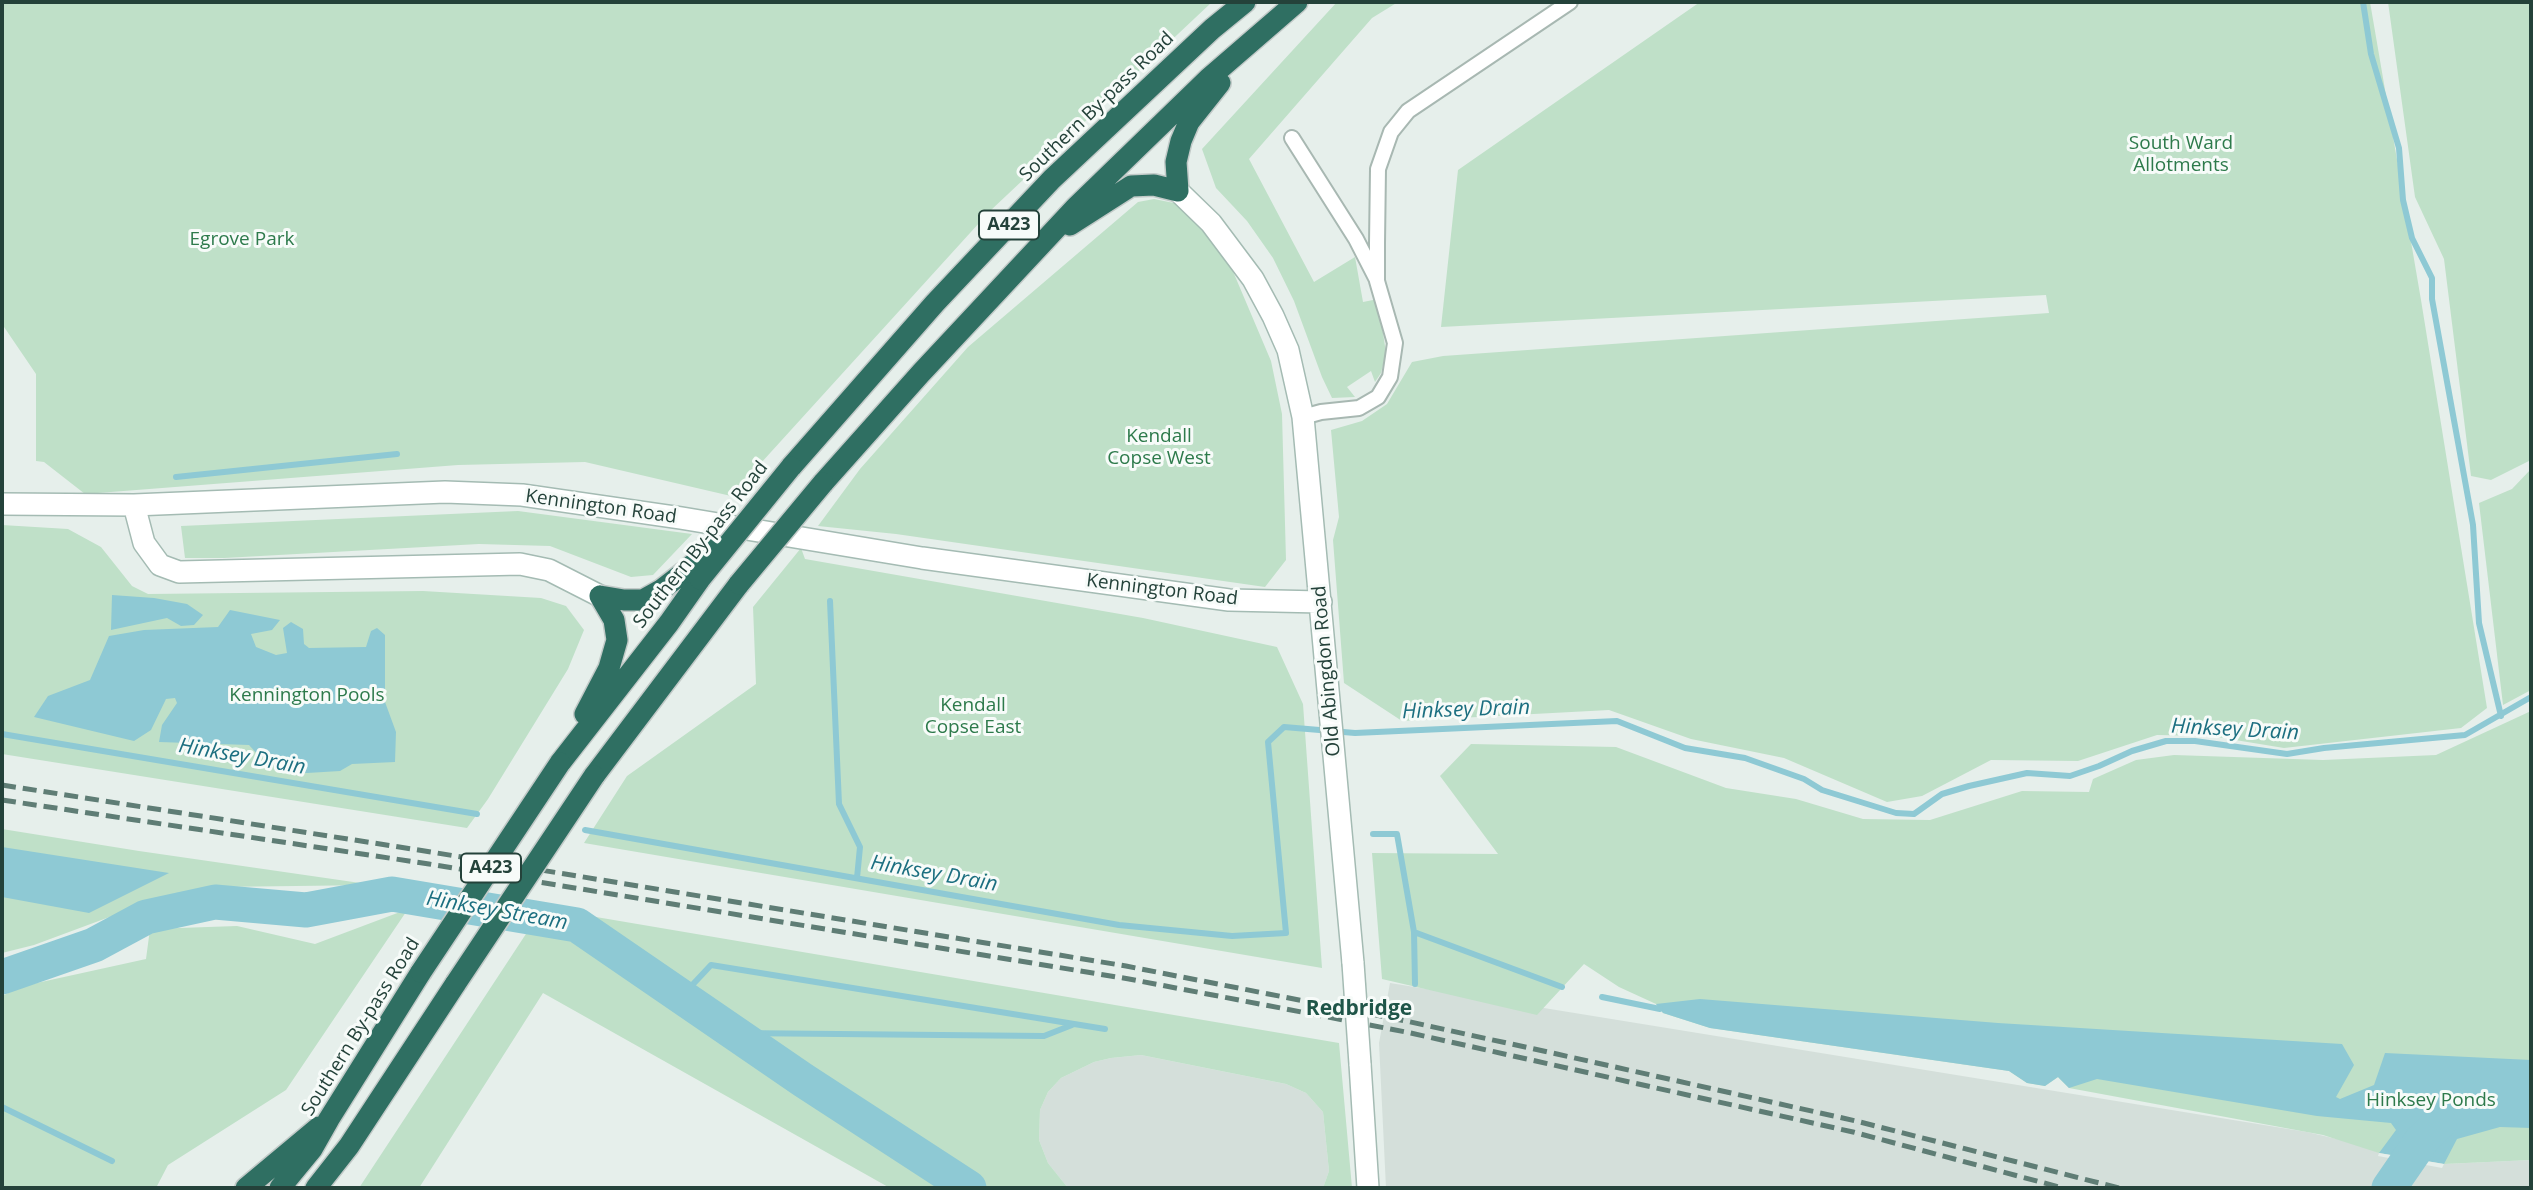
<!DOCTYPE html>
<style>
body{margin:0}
#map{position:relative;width:2533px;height:1190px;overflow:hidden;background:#e6efeb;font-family:"Open Sans",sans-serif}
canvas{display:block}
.frame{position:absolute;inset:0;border:4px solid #24423a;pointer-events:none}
</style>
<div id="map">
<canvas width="2533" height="1190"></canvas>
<div class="frame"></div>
</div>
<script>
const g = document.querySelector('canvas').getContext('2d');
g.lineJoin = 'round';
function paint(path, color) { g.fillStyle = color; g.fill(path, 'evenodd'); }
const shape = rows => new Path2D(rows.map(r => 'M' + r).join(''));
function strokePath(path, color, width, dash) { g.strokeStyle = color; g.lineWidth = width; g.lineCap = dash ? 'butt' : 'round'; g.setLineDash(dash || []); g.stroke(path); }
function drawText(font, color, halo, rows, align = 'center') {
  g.font = font + ' "Open Sans",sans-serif'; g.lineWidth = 6; g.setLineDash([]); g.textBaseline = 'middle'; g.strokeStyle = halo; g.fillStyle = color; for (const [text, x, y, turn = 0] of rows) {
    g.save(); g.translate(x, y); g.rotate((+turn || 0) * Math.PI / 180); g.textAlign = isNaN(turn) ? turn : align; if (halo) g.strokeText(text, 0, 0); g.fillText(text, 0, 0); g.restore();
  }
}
const built = shape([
 [1390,983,2307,1132,2444,1164,2531,1160,2531,1188,1386,1188,1379,1043],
 [1141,1055,1286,1084,1306,1093,1323,1112,1329,1171,1323,1188,1068,1188,1048,1163,1039,1140,1040,1110,1048,1092,1061,1078,1094,1062,1111,1058]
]);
const green = shape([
 [2,2,1212,2,990,211,731,496,585,462,458,465,85,494,44,462,36,461,36,374,2,324],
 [1337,2,1398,2,1372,18,1249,159,1314,282,1355,257,1363,302,1378,299,1386,353,1381,373,1375,382,1371,371,1347,387,1355,397,1332,398,1322,377,1294,301,1273,258,1247,221,1216,188,1202,149],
 [1700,2,2370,2,2421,300,2487,708,2461,728,2284,748,2211,736,2157,735,2078,761,1991,760,1922,796,1887,802,1784,758,1691,739,1609,710,1402,721,1344,683,1333,540,1339,517,1331,430,1362,421,1387,404,1412,362,1443,356,2049,313,2046,295,1441,327,1458,170],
 [2388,2,2531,2,2531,460,2491,480,2471,476,2444,259,2415,197],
 [1154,199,1174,203,1188,214,1229,262,1271,361,1282,414,1286,560,1265,587,896,534,818,526,860,469,968,347,1138,202],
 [2531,469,2531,690,2503,705,2479,503,2512,489],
 [518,511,692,534,653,575,631,577,550,546,479,544,224,558,185,558,181,526],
 [2,525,68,529,101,547,132,586,148,594,423,591,541,598,566,606,584,630,568,669,488,799,467,828,2,754],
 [801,548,805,559,1143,618,1277,647,1303,704,1322,968,584,843,627,776,756,684,753,607],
 [2531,711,2531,1160,2444,1164,2379,1153,2323,1135,2069,1088,2058,1077,2045,1086,2027,1083,2009,1071,1710,1028,1663,1013,1656,1004,1619,987,1584,964,1537,1015,1382,979,1372,853,1498,854,1440,776,1471,744,1616,747,1726,788,1796,799,1863,819,1930,820,2022,791,2089,792,2093,779,2136,760,2174,755,2323,760,2436,755],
 [2,829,139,851,374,885,218,887,131,909,34,945,2,953],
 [543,908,1339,1043,1352,1188,1323,1188,1329,1171,1323,1112,1306,1093,1286,1084,1141,1055,1111,1058,1094,1062,1061,1078,1048,1092,1040,1110,1039,1140,1048,1163,1068,1188,890,1188,543,993,419,1188,359,1188],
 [408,909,286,1090,168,1165,156,1188,2,1188,2,996,23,986,146,959,150,929,237,926,315,944]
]);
const water = shape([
 [112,595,154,598,187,604,203,615,194,625,181,626,167,618,111,630],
 [230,610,280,620,272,630,251,634,256,647,276,655,287,653,283,628,291,622,303,629,304,644,309,648,366,647,371,631,377,628,385,635,385,702,396,732,395,762,352,764,340,771,307,773,294,772,279,757,260,757,249,745,159,742,162,725,177,703,175,698,166,699,151,730,134,741,34,717,48,696,90,680,109,636,144,630,218,627],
 [2,848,2,847,169,873,89,913,2,897],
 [1700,999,1998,1023,2342,1044,2354,1065,2336,1097,2340,1099,2374,1085,2385,1053,2531,1060,2531,1128,2500,1127,2457,1139,2444,1164,2379,1153,2396,1130,2391,1123,2317,1116,2097,1079,2069,1088,2058,1077,2045,1086,2027,1083,2009,1071,1710,1028,1663,1013,1656,1004]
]);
const pier = shape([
 [2379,1153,2444,1164,2442,1168,2378,1156]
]);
const stream = shape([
 [2363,2,2371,54,2399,148,2403,200,2412,238,2432,278,2432,299,2473,525,2479,623,2501,716],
 [176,477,397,454],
 [830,601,839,804,860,847,857,878],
 [2,734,477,814],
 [585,830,1119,925,1232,936,1286,933,1268,742,1284,727,1355,733,1617,721,1685,748,1745,758,1804,779,1822,790,1896,813,1914,814,1942,794,1969,786,2027,773,2070,776,2099,766,2132,751,2166,741,2195,741,2287,754,2324,748,2465,735,2531,697],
 [1373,834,1397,834,1414,932,1562,987],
 [1414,932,1415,984],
 [681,997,711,965,1105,1029],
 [1602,997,1660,1009],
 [735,1033,1044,1036,1072,1025],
 [2,1107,112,1161]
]);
const river = shape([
 [2,977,94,945,146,917,215,902,306,910,392,894,577,925,803,1080,969,1188],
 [2389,1188,2422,1140,2439,1123]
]);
const street = shape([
 [1292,138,1356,239,1376,278],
 [1303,417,1321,412,1359,408,1378,397,1390,377,1395,343,1377,281,1377,243,1378,169,1391,132,1408,111,1570,2]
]);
const secondary = shape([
 [1178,191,1211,223,1253,279,1273,316,1288,350,1303,417,1353,963],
 [2,504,134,505,445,492,522,495,681,518,922,558,1229,600,1321,602],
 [134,505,144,543,160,565,179,572,520,564,549,570,600,596],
 [1360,1064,1368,1188]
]);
const highway = shape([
 [1070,225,1131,186,1154,185,1178,191,1176,162,1181,141,1189,122,1220,83],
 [791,467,935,303,1052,179,1212,29,1245,2],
 [823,483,921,373,1077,206,1208,79,1297,2],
 [600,596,624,600,643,600,661,590,683,573],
 [585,714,609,668,617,640,614,620,600,596],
 [560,763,669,623,700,579],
 [594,776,739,584],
 [246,1188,319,1127],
 [280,1188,312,1149,329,1119,421,972],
 [316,1188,349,1146,456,983]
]);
const rail = shape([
 [2,785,431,852,1126,966,1406,1021,1557,1054,1856,1121,2119,1188],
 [2,800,429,864,1129,979,1406,1032,1853,1132,2063,1188]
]);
const secondaryBridge = shape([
 [1353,963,1360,1064]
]);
const highwayBridge = shape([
 [683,573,711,549],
 [700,579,791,467],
 [739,584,823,483],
 [421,972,560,763],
 [456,983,594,776]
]);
const shields = [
 [1009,225,60],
 [491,868,60]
];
const shieldNames = [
 ["A423",1009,225],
 ["A423",491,868]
];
const streetNames = [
 ["Southern By-pass Road",1097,107,-44],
 ["Kennington Road",601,507,8],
 ["Southern By-pass Road",701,545,-52],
 ["Kennington Road",1162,590,7],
 ["Old Abingdon Road",1327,671,-95],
 ["Southern By-pass Road",361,1027,-58]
];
const parkNames = [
 ["South Ward",2181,144],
 ["Allotments",2181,166],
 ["Egrove Park",242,240],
 ["Kendall",1159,437],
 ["Copse West",1159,459],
 ["Kennington Pools",307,696],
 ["Kendall",973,706],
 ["Copse East",973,728],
 ["Hinksey Ponds",2431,1101]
];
const waterNames = [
 ["Hinksey Drain",1466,710,-2],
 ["Hinksey Drain",2235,730,3],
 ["Hinksey Drain",242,757,10],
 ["Hinksey Drain",934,874,10],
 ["Hinksey Stream",497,911,10]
];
const neighbourhoodNames = [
 ["Redbridge",1359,1009]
];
paint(built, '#d4dfda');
paint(green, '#bfe0c8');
paint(water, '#8ec9d4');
paint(pier, '#e6efeb');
strokePath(stream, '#8ec9d4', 6);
strokePath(river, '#8ec9d4', 35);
strokePath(street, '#a8b8b2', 18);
strokePath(secondary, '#a4bbb3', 24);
strokePath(highway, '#c2cac8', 24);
strokePath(street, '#fff', 14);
strokePath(secondary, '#fff', 21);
strokePath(highway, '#2f6f62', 21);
strokePath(rail, '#5f7d75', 5, [14, 7]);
strokePath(secondaryBridge, '#a4bbb3', 24, []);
strokePath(highwayBridge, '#c2cac8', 24, []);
strokePath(secondaryBridge, '#fff', 21);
strokePath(highwayBridge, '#2f6f62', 21);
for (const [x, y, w] of shields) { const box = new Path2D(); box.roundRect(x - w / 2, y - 14.5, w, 29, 5); g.fillStyle = '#f7fbf9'; g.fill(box); strokePath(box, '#24423a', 2); }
drawText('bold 18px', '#24423a', null, shieldNames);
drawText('19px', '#24423a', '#f7fbf9', streetNames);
drawText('19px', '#2d7a4b', '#f7fbf9', parkNames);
drawText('italic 21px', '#1c6f80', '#f7fbf9', waterNames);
drawText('bold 21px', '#1f5548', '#f7fbf9', neighbourhoodNames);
</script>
